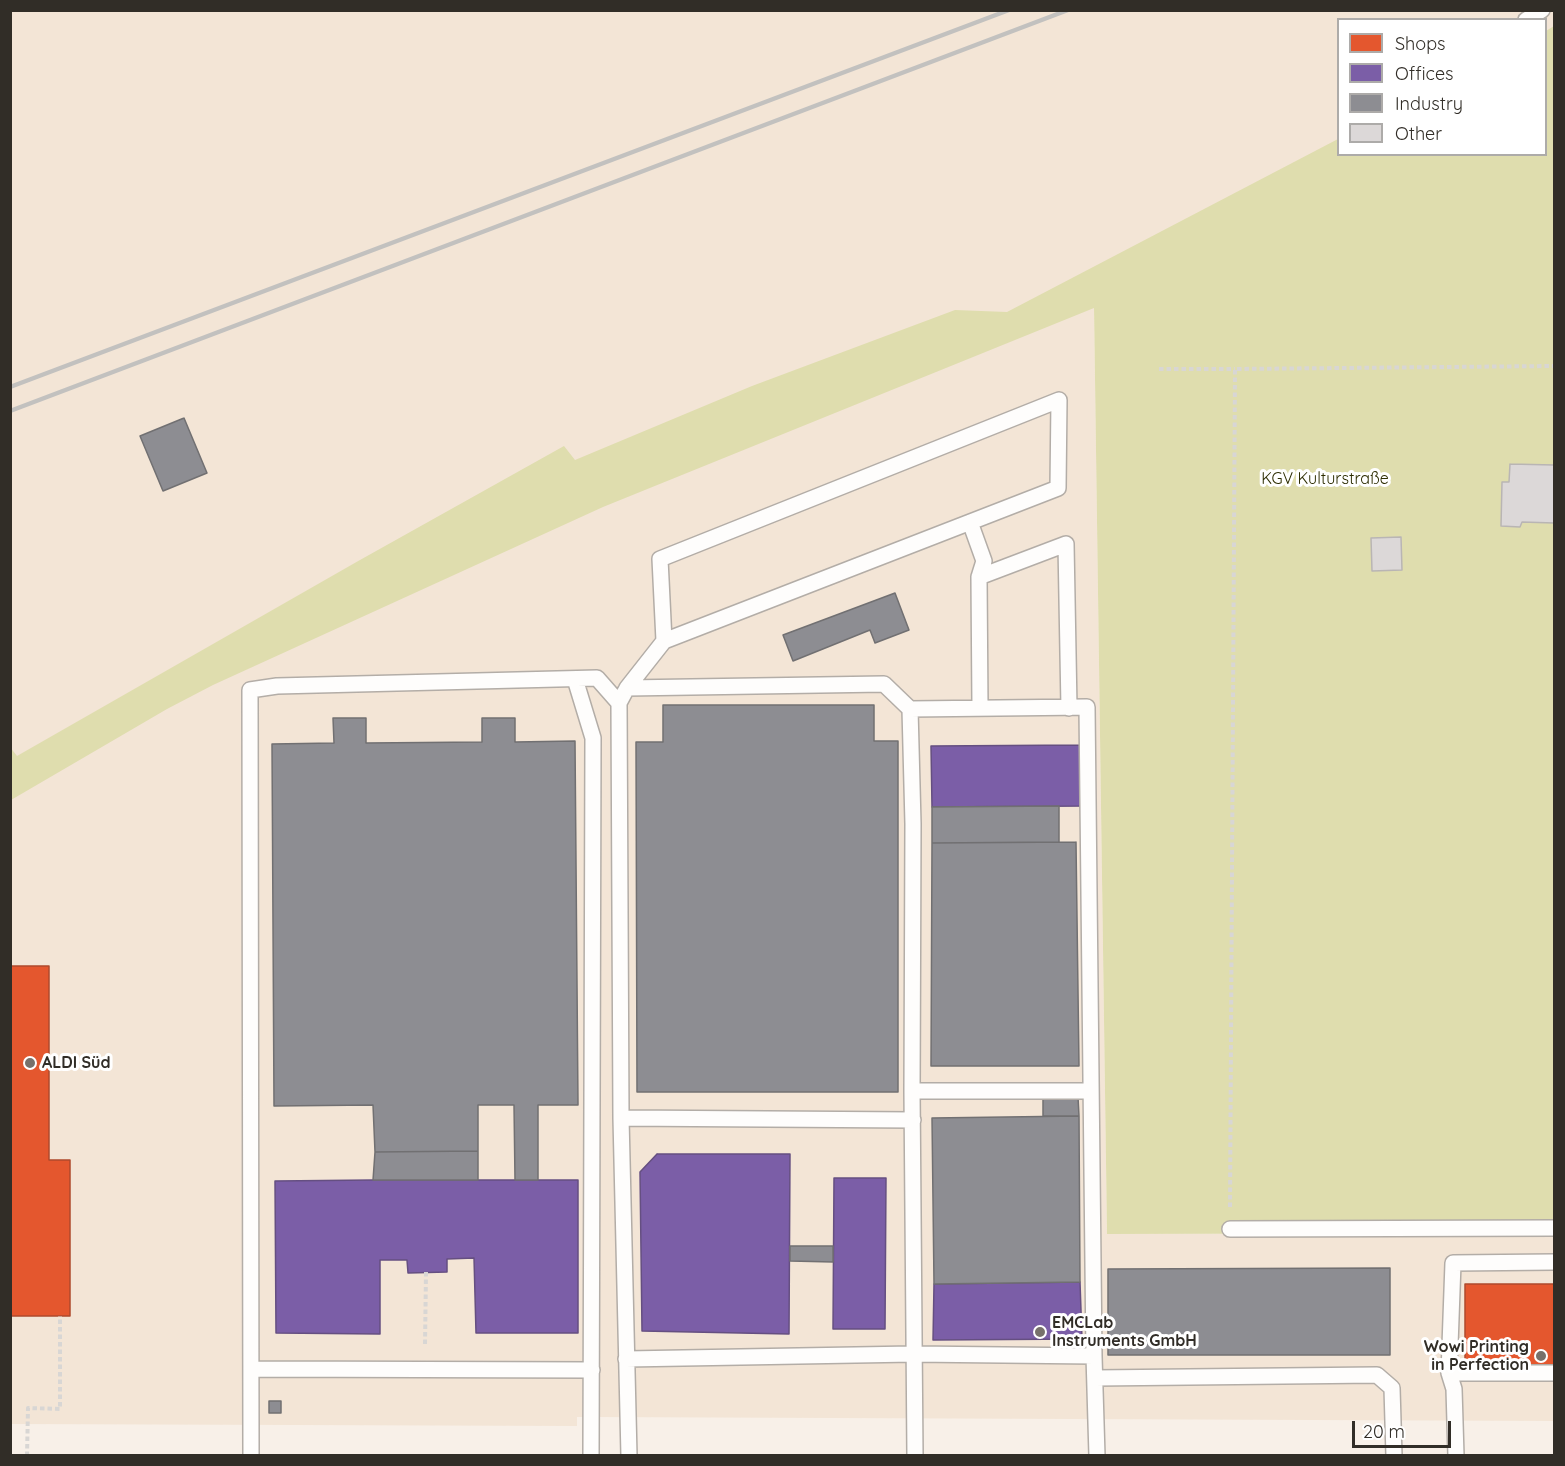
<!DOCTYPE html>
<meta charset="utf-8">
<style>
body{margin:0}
#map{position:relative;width:1565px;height:1466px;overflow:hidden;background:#f8f0e8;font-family:Quicksand,sans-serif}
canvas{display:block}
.frame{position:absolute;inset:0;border:12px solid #312d27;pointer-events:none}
.legend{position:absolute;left:1337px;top:18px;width:210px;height:138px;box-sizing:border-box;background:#fff;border:2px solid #adaba9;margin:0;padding:8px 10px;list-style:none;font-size:18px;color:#312d27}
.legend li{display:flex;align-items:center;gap:12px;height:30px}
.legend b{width:30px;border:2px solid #adaba9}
.scale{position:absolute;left:1352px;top:1421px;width:99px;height:27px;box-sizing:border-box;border:3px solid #312d27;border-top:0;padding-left:8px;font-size:18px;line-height:21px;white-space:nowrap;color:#312d27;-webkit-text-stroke:4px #fff;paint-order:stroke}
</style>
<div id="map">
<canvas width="1565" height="1466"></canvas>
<div class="frame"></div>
<ul class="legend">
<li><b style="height:16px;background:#e4572e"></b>Shops</li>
<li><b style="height:16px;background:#7b5ea7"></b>Offices</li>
<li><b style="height:16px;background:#8d8d92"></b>Industry</li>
<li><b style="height:16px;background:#dcd8d8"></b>Other</li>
</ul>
<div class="scale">20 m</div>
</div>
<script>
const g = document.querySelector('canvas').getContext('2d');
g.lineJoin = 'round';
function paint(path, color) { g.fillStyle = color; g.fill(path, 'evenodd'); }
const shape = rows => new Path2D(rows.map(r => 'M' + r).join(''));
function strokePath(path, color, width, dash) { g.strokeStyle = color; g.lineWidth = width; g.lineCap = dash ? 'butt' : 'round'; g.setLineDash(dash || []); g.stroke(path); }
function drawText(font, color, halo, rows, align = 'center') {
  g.font = font + ' Quicksand,sans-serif'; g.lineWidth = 6; g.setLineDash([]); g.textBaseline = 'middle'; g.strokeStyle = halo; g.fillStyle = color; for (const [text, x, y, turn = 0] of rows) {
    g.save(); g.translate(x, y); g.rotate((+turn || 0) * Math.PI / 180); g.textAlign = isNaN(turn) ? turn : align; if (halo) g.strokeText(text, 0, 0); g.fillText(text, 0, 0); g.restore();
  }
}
const built = shape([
 [11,11,1554,11,1554,121,1546,125,1546,20,1338,20,1338,154,1472,155,1094,308,1107,1234,1554,1233,1554,1421,591,1417,577,1417,577,1426,11,1424]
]);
const green = shape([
 [1554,26,1554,1233,1107,1234,1094,308,603,507,213,685,167,709,11,800,10,747,17,756,360,560,564,446,575,460,752,386,955,310,1007,312,1338,139,1338,154,1546,154,1546,31]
]);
const shops = shape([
 [10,966,49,966,49,1160,70,1160,70,1316,10,1316,10,966],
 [1465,1284,1554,1284,1554,1365,1465,1366,1465,1284]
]);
const offices = shape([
 [1083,745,1084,806,932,807,931,746,1083,745],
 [657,1154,790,1154,789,1334,642,1331,640,1172,657,1154],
 [834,1178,886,1178,885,1329,833,1329,834,1178],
 [373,1180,578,1180,578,1333,476,1333,474,1258,447,1259,447,1272,408,1273,407,1260,380,1260,380,1334,276,1333,275,1181,373,1180],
 [1080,1282,1082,1339,933,1340,934,1284,1080,1282]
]);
const industry = shape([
 [184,418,207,473,163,491,140,436,184,418],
 [895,593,909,630,875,643,870,630,793,661,783,635,895,593],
 [663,705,874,705,874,741,898,741,898,1092,637,1092,636,742,663,742,663,705],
 [333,718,366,718,366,743,482,742,482,718,515,718,515,742,575,741,578,1105,538,1105,538,1180,515,1180,514,1105,478,1105,478,1151,375,1152,373,1105,274,1106,272,744,334,743,333,718],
 [1059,806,1059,842,932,843,932,807,1059,806],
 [1076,842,1079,1066,931,1066,932,843,1076,842],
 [1043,1097,1078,1097,1079,1116,1043,1116,1043,1097],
 [1079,1116,1080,1282,934,1284,932,1118,1079,1116],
 [478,1151,478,1180,373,1180,375,1152,478,1151],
 [790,1246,833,1246,833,1262,790,1261,790,1246],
 [1390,1268,1390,1355,1108,1355,1108,1269,1390,1268],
 [269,1401,281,1401,281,1413,269,1413,269,1401]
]);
const building = shape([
 [1510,464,1554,465,1554,523,1522,522,1520,527,1501,526,1502,482,1509,482,1510,464],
 [1401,537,1402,570,1372,571,1371,538,1401,537]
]);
const path = shape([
 [1159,369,1235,369],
 [1230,1207,1235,369,1554,366],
 [425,1344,426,1272],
 [27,1456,28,1408,60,1409,60,1316]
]);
const lane = shape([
 [1526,20,1542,10],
 [970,522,984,561,979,577],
 [575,679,593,738,591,1456],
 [627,688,884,684,910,709,913,824,912,1091,915,1456],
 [980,708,979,577,1066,544,1069,708],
 [910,709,1087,707,1094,1356,1097,1456],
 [912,1091,1091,1091],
 [621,1118,913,1120],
 [1230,1229,1554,1228],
 [626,1359,913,1354,1094,1356],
 [251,1369,592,1370],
 [1449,1373,1554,1373],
 [1095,1378,1377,1375,1392,1388,1394,1456],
 [251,1456,250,690,277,686,597,678,619,703],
 [629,1456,621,1118,619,703,627,688,664,641,1058,488,1059,400,660,559,664,641],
 [1456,1456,1454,1389,1449,1373,1453,1263,1554,1262]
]);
const rail = shape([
 [10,387,1009,10],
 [10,411,1068,10]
]);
const markers = [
 [30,1063,6,"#77716b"],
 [1040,1332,6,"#77716b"],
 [1541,1356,6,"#77716b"]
];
const parkNames = [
 ["KGV Kulturstraße",1325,479]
];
const poiNames = [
 ["ALDI Süd",42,1063],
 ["EMCLab",1052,1323],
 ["Instruments GmbH",1052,1341],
 ["Wowi Printing",1529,1347,"right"],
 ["in Perfection",1529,1365,"right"]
];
paint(built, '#f3e5d6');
paint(green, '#dfddae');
paint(shops, '#e4572e');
strokePath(shops, '#ae4a2c', 1.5);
paint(offices, '#7b5ea7');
strokePath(offices, '#654f81', 1.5);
paint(industry, '#8d8d92');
strokePath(industry, '#717072', 1.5);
paint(building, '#dcd8d8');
strokePath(building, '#b9b5b4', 1.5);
strokePath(lane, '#b3ada7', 18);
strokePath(path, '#d8d6d4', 4, [4.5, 3]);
strokePath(lane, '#fefdfc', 15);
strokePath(rail, '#c2c1bf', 4.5);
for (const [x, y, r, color] of markers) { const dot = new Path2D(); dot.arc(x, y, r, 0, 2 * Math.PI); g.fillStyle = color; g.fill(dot); strokePath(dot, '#fff', 2); }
drawText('16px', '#2c2c00', '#fff', parkNames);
drawText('bold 16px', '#312d27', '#fff', poiNames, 'left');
</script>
